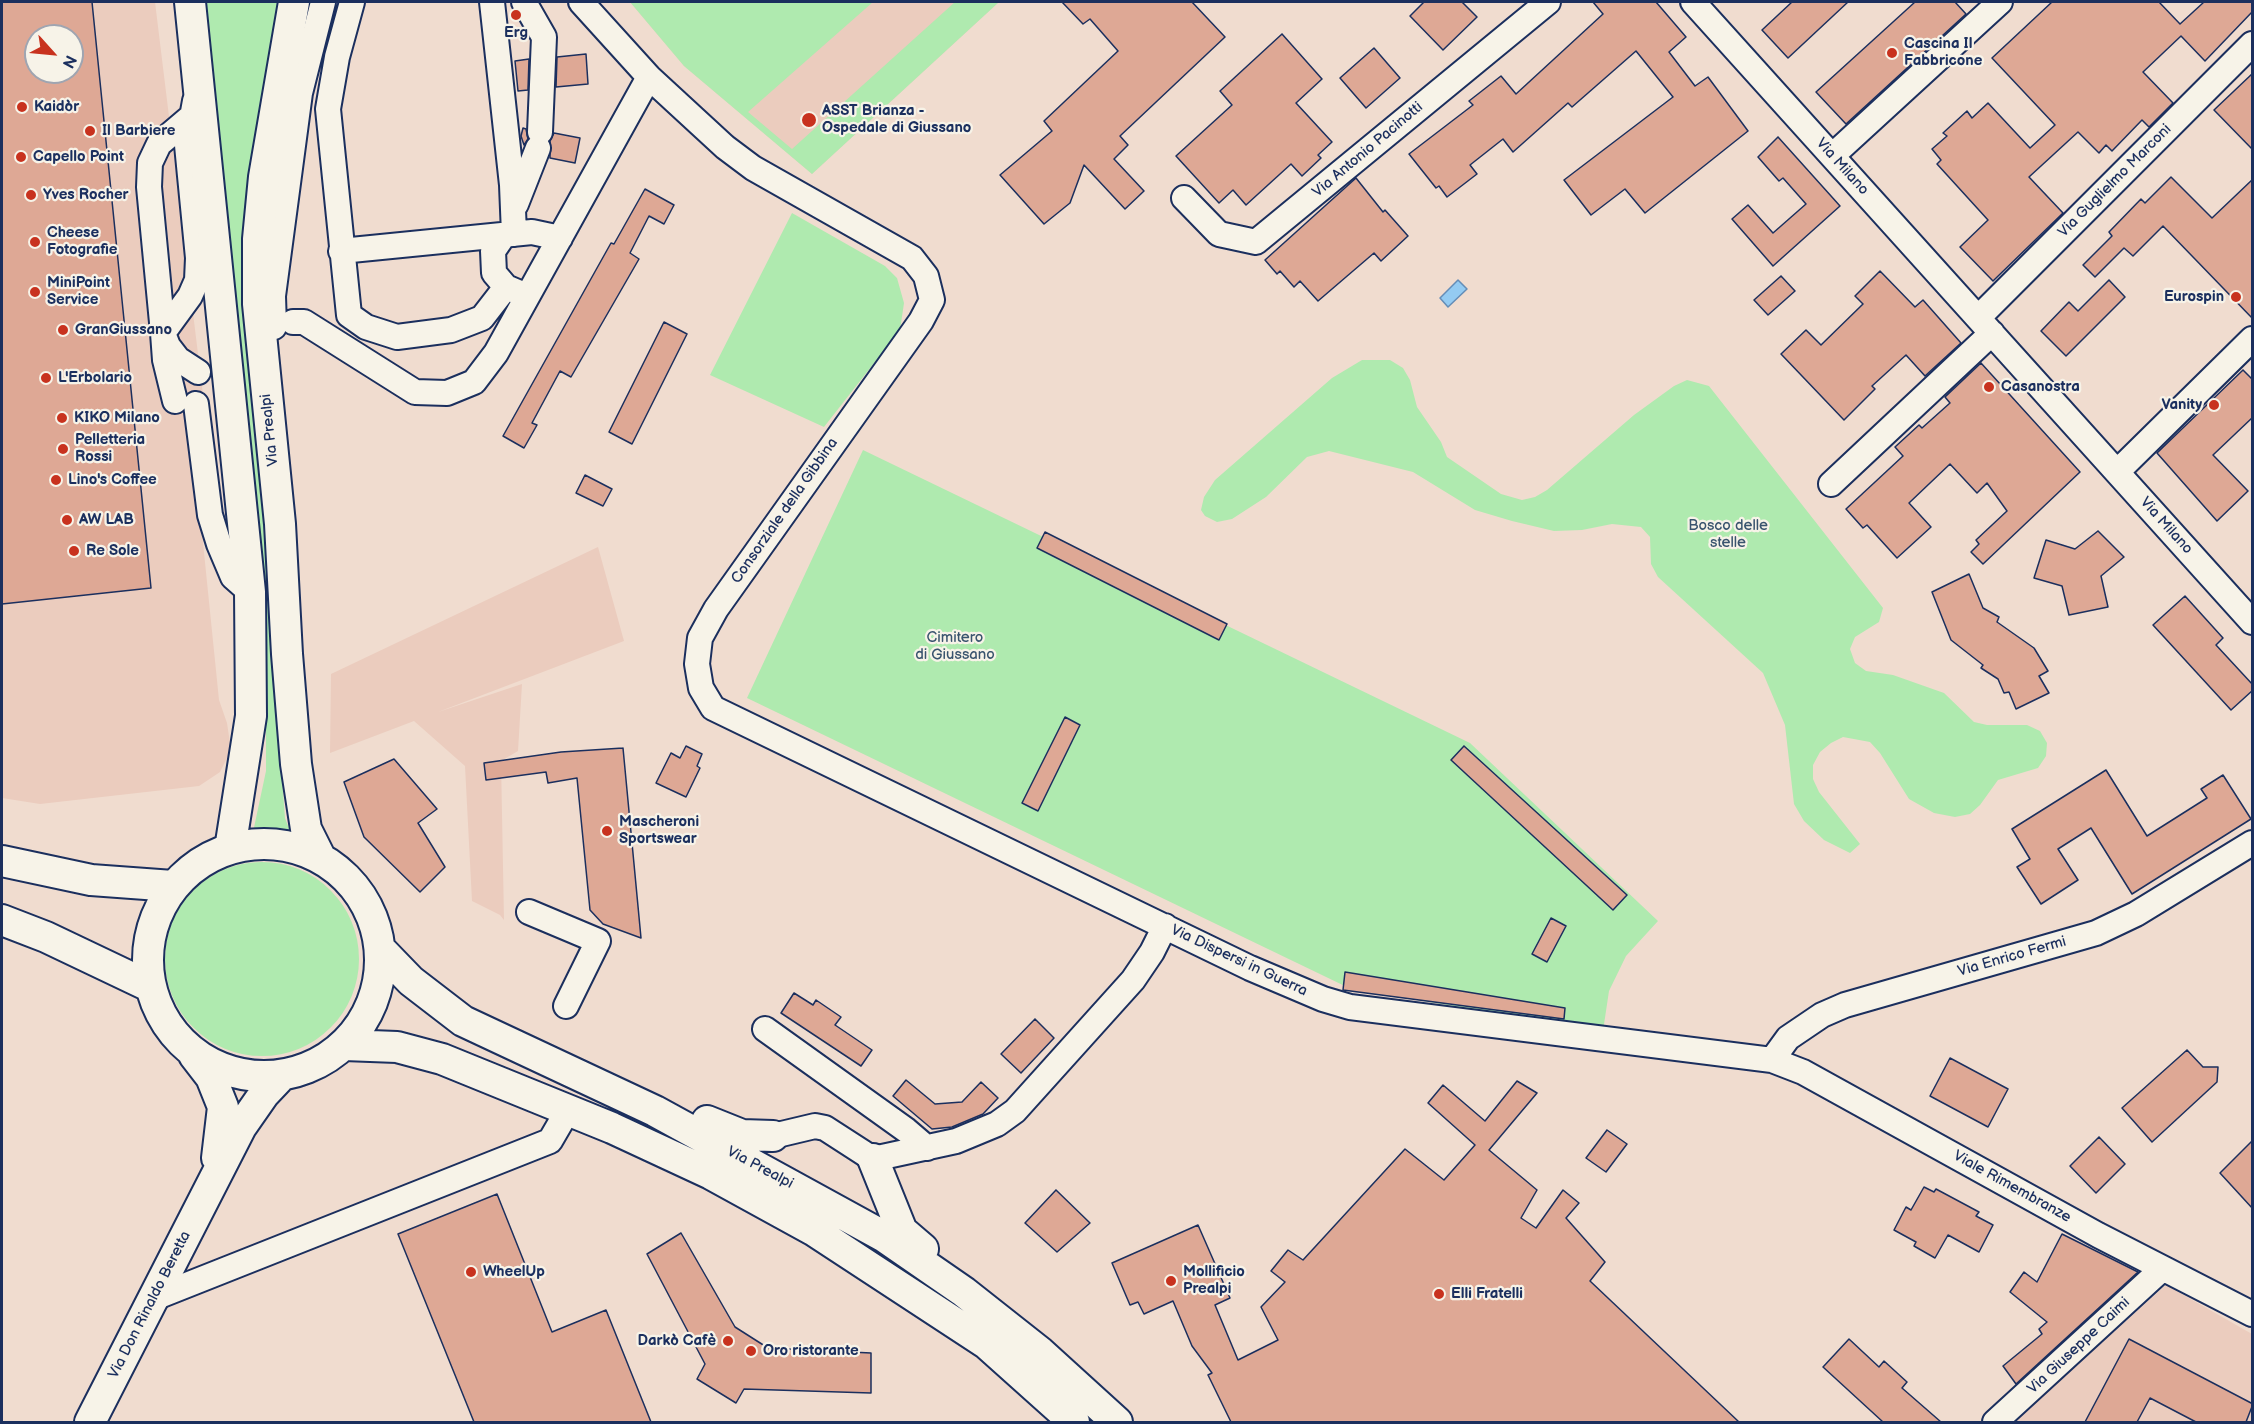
<!DOCTYPE html>
<meta charset="utf-8">
<style>
body{margin:0}
#map{position:relative;width:2254px;height:1424px;overflow:hidden;background:#f0dccf;font-family:"Balsamiq Sans",sans-serif}
canvas{display:block}
.frame{position:absolute;inset:0;border:3px solid #1b2f5e;pointer-events:none}
.north{position:absolute;left:24px;top:24px;width:60px;height:60px;box-sizing:border-box;background:#f7f3e8;border:2px solid #9fa5b1;border-radius:50%;rotate:117deg;font-size:16px;font-weight:700;line-height:24px;text-align:center;color:#1b2f5e}
.north::after{content:'';display:block;margin:auto;width:21px;height:27px;background:#c8321e;clip-path:polygon(50% 0,100% 100%,50% 72%,0 100%)}
</style>
<div id="map">
<canvas width="2254" height="1424"></canvas>
<div class="frame"></div>
<div class="north">N</div>
</div>
<script>
const g = document.querySelector('canvas').getContext('2d');
g.lineJoin = 'round';
function paint(path, color) { g.fillStyle = color; g.fill(path, 'evenodd'); }
const shape = rows => new Path2D(rows.map(r => 'M' + r).join(''));
function strokePath(path, color, width, dash) { g.strokeStyle = color; g.lineWidth = width; g.lineCap = dash ? 'butt' : 'round'; g.setLineDash(dash || []); g.stroke(path); }
function drawText(font, color, halo, rows, align = 'center') {
  g.font = font + ' "Balsamiq Sans",sans-serif'; g.lineWidth = 4.5; g.setLineDash([]); g.textBaseline = 'middle'; g.strokeStyle = halo; g.fillStyle = color; for (const [text, x, y, turn = 0] of rows) {
    g.save(); g.translate(x, y); g.rotate((+turn || 0) * Math.PI / 180); g.textAlign = isNaN(turn) ? turn : align; if (halo) g.strokeText(text, 0, 0); g.fillText(text, 0, 0); g.restore();
  }
}
const built = shape([
 [2,2,155,2,204,403,189,405,219,700,227,723,231,750,220,772,199,786,40,804,2,798],
 [36,36,72,36,72,72,36,72],
 [630,2,999,2,812,174,684,66],
 [598,547,624,641,438,712,522,684,518,751,501,761,504,920,500,915,472,901,465,766,414,721,330,753,331,674],
 [2166,1285,2252,1334,2252,1422,2014,1422]
]);
const green = shape([
 [202,2,281,2,247,305,285,818,292,836,271,835,252,837,266,771,266,718],
 [630,2,873,2,748,112,792,149,955,2,999,2,812,174,684,66],
 [792,213,885,266,897,278,904,303,900,330,824,427,710,375],
 [1362,360,1390,360,1403,368,1410,380,1417,407,1441,442,1447,457,1501,494,1522,500,1535,497,1547,490,1634,415,1674,386,1687,380,1709,386,1883,608,1879,622,1855,637,1850,649,1855,663,1866,671,1893,675,1944,693,1974,722,1987,725,2027,725,2040,731,2047,743,2046,756,2038,768,1998,780,1980,805,1970,814,1955,817,1934,813,1909,799,1880,753,1870,742,1843,737,1831,743,1820,752,1813,765,1813,779,1819,792,1860,844,1850,853,1824,840,1804,821,1794,804,1785,725,1763,673,1658,577,1651,564,1650,537,1641,527,1612,524,1582,530,1554,531,1512,521,1475,510,1413,472,1329,451,1307,457,1266,497,1232,519,1217,522,1205,516,1201,510,1204,497,1215,480,1332,378],
 [863,450,1470,743,1658,921,1626,956,1609,991,1603,1031,1351,989,747,698],
 '165 959a97 97 0 1 1 194 0a97 97 0 1 1-194 0Z'
]);
const water = shape([
 [1458,280,1467,289,1448,307,1440,298,1458,280]
]);
const building = shape([
 [2,2,92,2,151,588,2,604,2,2],
 [36,36,72,36,72,72,36,72,36,36],
 [1062,2,1192,2,1225,37,1120,136,1128,145,1114,159,1144,191,1125,209,1084,165,1070,203,1044,224,1000,175,1052,131,1044,121,1118,51,1090,19,1083,24,1062,2],
 [1424,2,1462,2,1477,17,1443,50,1410,16,1424,2],
 [1593,2,1656,2,1686,37,1669,52,1695,86,1708,77,1748,131,1645,213,1625,189,1591,215,1564,180,1673,97,1636,51,1572,107,1568,103,1513,152,1503,139,1470,165,1477,174,1447,197,1439,186,1436,188,1409,154,1473,105,1469,101,1501,76,1516,94,1603,14,1593,2],
 [1792,2,1848,2,1788,58,1762,30,1792,2],
 [1915,2,1955,2,1966,14,1846,124,1816,92,1915,2],
 [2052,2,2159,2,2180,24,2204,2,2253,2,2253,11,2205,61,2181,36,2143,72,2173,103,2149,127,2142,120,2112,151,2106,145,2099,153,2078,132,2029,177,2063,213,1993,281,1960,247,1988,220,1937,164,1941,160,1932,149,1947,136,1943,133,1967,111,1972,118,1988,103,2030,148,2055,125,1992,58,2052,2],
 [1282,34,1322,79,1296,103,1332,142,1318,155,1321,158,1302,176,1291,164,1246,205,1233,190,1219,203,1176,156,1232,105,1220,91,1282,34],
 [1374,48,1400,78,1366,108,1340,78,1374,48],
 [586,54,588,84,556,87,557,57,586,54],
 [529,59,528,90,518,91,515,61,529,59],
 [2253,73,2253,150,2214,110,2253,73],
 [523,128,526,129,528,139,524,145,521,136,523,128],
 [554,133,580,138,575,163,550,158,550,141,554,133],
 [1778,137,1840,206,1773,266,1732,219,1748,205,1773,233,1806,204,1783,178,1779,181,1758,157,1778,137],
 [2171,177,2212,218,2253,179,2253,319,2163,226,2133,256,2124,248,2095,277,2083,265,2112,236,2109,232,2141,199,2145,203,2171,177],
 [1356,178,1383,212,1385,210,1408,236,1381,261,1374,253,1318,301,1300,281,1294,287,1280,271,1277,274,1265,260,1356,178],
 [645,189,674,205,664,224,649,216,630,253,639,259,571,377,560,371,532,423,537,425,524,448,503,436,611,243,614,244,645,189],
 [1880,271,1915,307,1923,300,1961,343,1925,376,1906,355,1872,386,1875,389,1844,420,1781,354,1806,330,1821,345,1863,304,1855,296,1880,271],
 [1781,276,1795,291,1768,315,1754,300,1781,276],
 [2109,280,2125,297,2066,356,2041,331,2069,302,2078,311,2109,280],
 [664,322,687,334,632,444,609,432,664,322],
 [1981,363,2080,472,1983,564,1971,552,1979,544,1976,540,2007,511,1987,483,1977,493,1950,464,1909,503,1931,527,1897,558,1867,525,1863,528,1846,509,1903,456,1895,447,1919,425,1922,428,1950,403,1945,397,1981,363],
 [2243,370,2253,380,2253,417,2213,455,2248,491,2217,521,2157,453,2243,370],
 [585,475,612,489,603,506,576,493,585,475],
 [2098,531,2124,557,2101,576,2108,607,2069,615,2062,586,2034,578,2046,540,2075,549,2098,531],
 [1045,532,1227,624,1219,640,1037,548,1045,532],
 [1969,574,1983,608,1999,617,1997,622,2034,648,2048,671,2039,676,2049,693,2016,709,2009,692,2004,693,1998,679,1981,668,1983,665,1951,640,1932,592,1969,574],
 [2185,596,2223,638,2216,645,2253,685,2253,690,2231,710,2153,625,2185,596],
 [1065,717,1080,725,1038,811,1022,803,1065,717],
 [686,746,702,754,697,766,700,768,686,797,656,783,671,753,680,758,686,746],
 [1464,746,1627,895,1613,910,1451,760,1464,746],
 [623,748,634,864,641,938,603,924,590,910,577,778,548,783,546,772,486,780,484,763,561,752,623,748],
 [394,759,437,809,418,823,445,867,420,892,364,837,344,782,394,759],
 [2106,770,2147,836,2207,798,2201,789,2223,775,2251,819,2132,894,2091,828,2058,849,2078,880,2041,904,2017,867,2030,859,2012,829,2106,770],
 [1551,918,1566,926,1547,962,1532,954,1551,918],
 [1345,972,1565,1008,1564,1019,1343,990,1345,972],
 [794,993,813,1005,816,1000,841,1017,835,1025,872,1050,861,1066,781,1013,794,993],
 [1035,1019,1054,1038,1021,1073,1001,1054,1035,1019],
 [2187,1050,2203,1067,2218,1067,2217,1082,2152,1142,2122,1108,2187,1050],
 [1950,1058,2008,1089,1988,1127,1930,1096,1950,1058],
 [906,1080,935,1104,962,1102,981,1082,998,1098,983,1114,952,1127,932,1129,893,1096,906,1080],
 [1517,1081,1537,1093,1489,1150,1537,1190,1521,1218,1536,1228,1563,1190,1579,1203,1566,1218,1605,1262,1590,1281,1739,1422,1231,1422,1208,1375,1212,1373,1192,1346,1173,1301,1144,1314,1138,1302,1130,1305,1112,1263,1198,1225,1230,1298,1215,1305,1238,1360,1278,1340,1261,1307,1285,1282,1271,1271,1288,1250,1303,1260,1405,1149,1444,1180,1475,1145,1428,1103,1443,1085,1485,1121,1517,1081],
 [1607,1130,1627,1144,1606,1172,1586,1158,1607,1130],
 [2099,1137,2125,1164,2096,1193,2070,1166,2099,1137],
 [2253,1140,2253,1209,2220,1173,2253,1140],
 [1924,1187,1934,1192,1936,1189,1979,1212,1976,1216,1993,1225,1979,1252,1948,1235,1935,1258,1914,1246,1916,1242,1894,1230,1906,1207,1911,1210,1924,1187],
 [1056,1190,1090,1223,1057,1252,1025,1223,1056,1190],
 [497,1194,552,1332,606,1310,651,1422,474,1422,398,1234,497,1194],
 [681,1233,735,1327,768,1348,871,1353,871,1393,744,1389,736,1403,697,1379,705,1364,647,1254,681,1233],
 [2062,1234,2138,1272,2016,1384,2003,1366,2042,1334,2039,1329,2047,1322,2010,1292,2024,1272,2037,1282,2062,1234],
 [1849,1339,1879,1367,1884,1361,1907,1382,1902,1388,1941,1422,1883,1422,1823,1367,1849,1339],
 [2129,1339,2253,1404,2246,1422,2196,1422,2150,1398,2137,1422,2085,1422,2129,1339]
]);
const minor = shape([
 [352,2,337,57,328,109,349,315,366,327,397,337,451,330,482,318,506,287],
 [492,2,512,185,514,234],
 [524,2,544,37,540,132],
 [581,2,649,77,725,147,753,168,912,258,926,276,932,300,921,321,716,609,700,638,697,664,701,688,713,708,1250,968,1323,999,1350,1007,1772,1060,1803,1072,2098,1235,2252,1314],
 [1693,2,2252,622],
 [192,116,159,144,150,163,149,187,163,333,168,346,178,359,198,372],
 [1832,156,2000,2],
 [1184,198,1219,234,1256,242,1548,2],
 [516,204,538,148],
 [504,235,493,251,494,273,506,287,520,293],
 [341,251,532,232,560,238],
 [1978,318,2252,44],
 [293,322,304,322,415,392,447,393,474,382,496,353,649,77],
 [274,327,273,296,300,93,323,2],
 [175,401,165,360,163,333,190,296,197,280,198,258,187,145,195,101],
 [196,404,210,515,219,544,233,577,250,592],
 [2117,472,2252,339],
 [1831,484,1992,333],
 [529,912,598,941,566,1006],
 [765,1029,906,1130,927,1148],
 [1772,1060,1788,1038,1822,1015,1845,1005,2096,933,2136,914,2252,843],
 [773,1136,815,1126,825,1128,873,1159,956,1141,997,1124,1015,1111,1133,980,1152,952,1165,926],
 [154,1298,550,1141,568,1110],
 [1995,1422,2162,1269]
]);
const major = shape([
 [190,2,250,592,251,716,230,849],
 [294,2,264,177,258,239,258,304,280,524,287,654,296,764,306,829,320,857],
 '148 960a116 116 0 1 1 232 0a116 116 0 1 1-232 0Z',
 [2,861,91,880,173,886],
 [2,920,46,937,151,987],
 [381,950,411,981,463,1021,655,1111,883,1236,964,1292,1040,1352,1117,1422],
 [344,1045,397,1047,442,1059,612,1128,711,1174,813,1230,987,1344,1074,1422],
 [194,1055,211,1077,223,1107,217,1158],
 [707,1121,742,1135,773,1136],
 [873,1159,902,1231,923,1249],
 [90,1422,241,1127,264,1094,282,1075]
]);
const markers = [
 [516,15,6,"#c8321e"],
 [1892,53,6,"#c8321e"],
 [22,107,6,"#c8321e"],
 [809,120,8,"#c8321e"],
 [90,131,6,"#c8321e"],
 [21,157,6,"#c8321e"],
 [31,195,6,"#c8321e"],
 [35,242,6,"#c8321e"],
 [35,292,6,"#c8321e"],
 [2236,297,6,"#c8321e"],
 [63,330,6,"#c8321e"],
 [46,378,6,"#c8321e"],
 [1989,387,6,"#c8321e"],
 [2214,405,6,"#c8321e"],
 [62,418,6,"#c8321e"],
 [63,449,6,"#c8321e"],
 [56,480,6,"#c8321e"],
 [67,520,6,"#c8321e"],
 [74,551,6,"#c8321e"],
 [607,831,6,"#c8321e"],
 [471,1272,6,"#c8321e"],
 [1171,1281,6,"#c8321e"],
 [1439,1294,6,"#c8321e"],
 [728,1341,6,"#c8321e"],
 [751,1351,6,"#c8321e"]
];
const poiNames = [
 ["Erg",516,33,"center"],
 ["Cascina Il",1904,44],
 ["Fabbricone",1904,61],
 ["Kaidòr",34,107],
 ["ASST Brianza -",822,111],
 ["Ospedale di Giussano",822,128],
 ["Il Barbiere",102,131],
 ["Capello Point",33,157],
 ["Yves Rocher",43,195],
 ["Cheese",47,233],
 ["Fotografie",47,250],
 ["MiniPoint",47,283],
 ["Service",47,300],
 ["Eurospin",2224,297,"right"],
 ["GranGiussano",75,330],
 ["L'Erbolario",58,378],
 ["Casanostra",2001,387],
 ["Vanity",2202,405,"right"],
 ["KIKO Milano",74,418],
 ["Pelletteria",75,440],
 ["Rossi",75,457],
 ["Lino's Coffee",68,480],
 ["AW LAB",79,520],
 ["Re Sole",86,551],
 ["Mascheroni",619,822],
 ["Sportswear",619,839],
 ["WheelUp",483,1272],
 ["Mollificio",1183,1272],
 ["Prealpi",1183,1289],
 ["Elli Fratelli",1451,1294],
 ["Darkò Cafè",716,1341,"right"],
 ["Oro ristorante",763,1351]
];
const streetNames = [
 ["Via Antonio Pacinotti",1368,150,-40],
 ["Via Milano",1842,167,48],
 ["Via Guglielmo Marconi",2115,181,-45],
 ["Via Prealpi",270,430,-96],
 ["Consorziale della Gibbina",785,511,-55],
 ["Via Milano",2166,526,48],
 ["Via Enrico Fermi",2012,957,-16],
 ["Via Dispersi in Guerra",1239,961,25],
 ["Via Prealpi",760,1168,28],
 ["Viale Rimembranze",2012,1187,29],
 ["Via Don Rinaldo Beretta",150,1305,-63],
 ["Via Giuseppe Caimi",2079,1346,-43]
];
const parkNames = [
 ["Bosco delle",1728,526],
 ["stelle",1728,543],
 ["Cimitero",955,638],
 ["di Giussano",955,655]
];
paint(built, '#ebccbe');
paint(green, '#afeaaf');
paint(water, '#94cbf2');
strokePath(water, '#648db7', 1.5);
paint(building, '#dea895');
strokePath(building, '#1b2f5e', 1.5);
strokePath(minor, '#1b2f5e', 28);
strokePath(major, '#1b2f5e', 34);
strokePath(minor, '#f7f3e8', 24);
strokePath(major, '#f7f3e8', 30);
for (const [x, y, r, color] of markers) { const dot = new Path2D(); dot.arc(x, y, r, 0, 2 * Math.PI); g.fillStyle = color; g.fill(dot); strokePath(dot, '#f7f3e8', 2); }
drawText('bold 15px', '#1b2f5e', '#f7f3e8', poiNames, 'left');
drawText('15px', '#1b2f5e', '#f7f3e8', streetNames);
drawText('15px', '#39546e', '#f7f3e8', parkNames);
</script>
